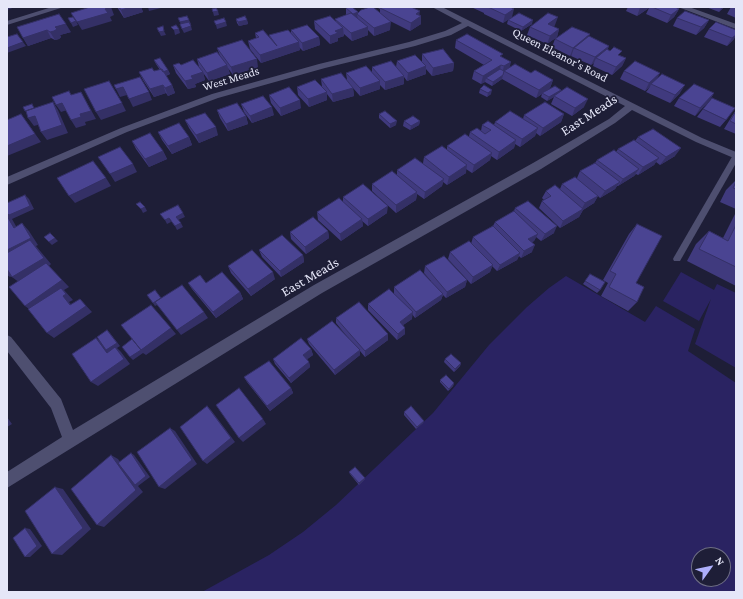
<!DOCTYPE html>
<style>
body{margin:0}
#map{position:relative;width:743px;height:599px;overflow:hidden;background:#1e1e37;font-family:"Crimson Pro",serif}
canvas{display:block}
.frame{position:absolute;inset:0;border:8px solid #e5e6f8;pointer-events:none}
.north{position:absolute;left:691px;top:547px;width:40px;height:40px;box-sizing:border-box;background:#1e1e37;border:1px solid #6e6e84;border-radius:50%;rotate:57deg;font-size:11px;font-weight:700;line-height:16px;text-align:center;color:#e5e6f8}
.north::after{content:'';display:block;margin:auto;width:14px;height:18px;background:#adaefb;clip-path:polygon(50% 0,100% 100%,50% 72%,0 100%)}
</style>
<div id="map">
<canvas width="743" height="599"></canvas>
<div class="frame"></div>
<div class="north">N</div>
</div>
<script>
const g = document.querySelector('canvas').getContext('2d');
g.lineJoin = 'round';
function paint(path, color) { g.fillStyle = color; g.fill(path, 'evenodd'); }
const shape = rows => new Path2D(rows.map(r => 'M' + r).join(''));
function strokePath(path, color, width, dash) { g.strokeStyle = color; g.lineWidth = width; g.lineCap = dash ? 'butt' : 'round'; g.setLineDash(dash || []); g.stroke(path); }
function drawText(font, color, halo, rows, align = 'center') {
  g.font = font + ' "Crimson Pro",serif'; g.lineWidth = 3.5; g.setLineDash([]); g.textBaseline = 'middle'; g.strokeStyle = halo; g.fillStyle = color; for (const [text, x, y, turn = 0] of rows) {
    g.save(); g.translate(x, y); g.rotate((+turn || 0) * Math.PI / 180); g.textAlign = isNaN(turn) ? turn : align; if (halo) g.strokeText(text, 0, 0); g.fillText(text, 0, 0); g.restore();
  }
}
const green = shape([
 [681,272,714,290,717,284,736,293,736,368,695,344,711,299,699,321,663,301],
 [566,276,645,322,656,306,695,329,688,351,736,383,736,592,202,592,269,555,303,532,336,505,433,413,489,345,527,307,549,288],
 [699,555,723,555,723,579,699,579]
]);
const service = shape([
 [736,154,736,163,680,261,674,261,673,259,674,257,733,155,736,154]
]);
const minor = shape([
 [52,7,64,7,7,25,7,21,52,7],
 [432,7,442,7,702,138,736,152,736,159,696,142,632,110,615,123,541,169,322,293,7,488,7,472,62,437,51,408,7,351,7,335,11,337,61,399,73,430,314,285,533,163,609,119,625,106,468,26,451,35,415,46,325,68,218,98,127,132,7,185,7,177,121,128,212,94,319,64,409,42,445,31,462,23,432,7],
 [678,7,689,7,736,24,736,29,678,7]
]);
const wall = shape([
 [117,7,141,7,143,12,124,18],
 [376,7,411,7,421,16,421,24,410,31,390,21,390,30,374,36,368,30,368,35,352,41,344,34,344,36,338,38,338,41,330,44,315,29,314,21,336,21,335,19,346,15,346,8,358,12,380,13,380,9],
 [471,7,510,7,512,17,503,23,484,14,484,13],
 [628,7,675,7,679,9,674,17,667,23,646,14,649,8,637,16,626,11],
 [706,7,724,7,719,12],
 [731,7,736,7,736,18,727,14],
 [677,18,709,20,704,28,696,35,673,26],
 [236,19,247,20,248,24,239,26,237,23],
 [508,20,532,24,521,31,507,24],
 [716,22,734,39,727,46,704,37,709,29],
 [555,25,553,27,559,29,557,37,547,44,527,35,530,27],
 [17,27,71,32,60,35,61,37,59,39,55,40,51,38,28,46],
 [291,30,319,37,320,45,303,51,299,47,300,50,261,63,250,49,248,41,256,38,255,33,270,39,269,35,291,33],
 [589,37,609,46,607,50,626,58,622,66,612,75,593,66,594,63,591,65,571,56,572,54,570,56,552,47,555,39],
 [456,40,502,57,509,68,531,73,553,80,550,88,546,91,561,90,561,92,584,107,572,116,551,104,554,97,547,101,541,97,542,94,536,98,502,79,492,86,485,82,481,84,472,79,474,71,484,65,455,48],
 [217,48,258,67,233,75,228,68,230,74,209,81,199,67,197,59,220,56],
 [422,54,454,63,453,71,432,76,426,69,426,74,407,81,404,77,404,84,385,90,380,85,380,89,360,96,353,88,354,96,333,102,327,94,327,100,309,107,298,95,297,87,322,87,321,79,347,80,346,73,372,72,372,67,396,67,397,61,422,62],
 [154,60,168,70,170,74,166,76,172,85,175,93,168,96,166,93,154,97,143,80,139,72,154,71,160,70,156,64],
 [173,65,181,65,203,72,205,80,195,84,196,87,188,89,176,73],
 [624,71,657,78,680,93,670,103,646,92,650,87,645,91,620,79],
 [480,89,491,94,487,97,479,93],
 [714,93,709,101,695,116,674,106,679,98],
 [269,95,301,108,281,116,271,103],
 [241,104,274,115,252,123,244,112],
 [703,109,726,120,720,127,697,117],
 [217,110,246,116,248,124,228,131,220,118],
 [736,110,736,134,724,129,732,116],
 [379,114,396,125,390,128,379,118],
 [564,114,561,122,540,136,536,133,535,136,520,147,515,144,514,148,497,160,491,156,490,160,472,173,466,169,466,173,447,185,443,182,442,186,424,199,417,194,416,200,396,213,372,191,372,184,397,175,397,170,423,163,424,157,447,149,447,146,469,136,470,132,481,131,482,125,494,125,495,122,523,119,524,115],
 [185,120,218,135,199,143,189,128],
 [404,121,420,121,419,125,410,130,403,126],
 [158,132,189,137,192,145,172,154,162,140],
 [638,137,675,156,660,165,656,162,654,165,638,175,636,174,634,176,618,186,617,186,615,189,600,198,598,196,594,203,583,210,579,217,560,228,539,208,542,201,544,200,542,198,546,191,560,189,562,184,577,178,580,171,595,163,597,160,616,152,618,149,635,141],
 [132,141,163,151,167,159,149,167,136,149],
 [736,180,736,209,720,202,726,190],
 [343,197,387,213,368,226,362,221,363,226,341,241,318,220,317,212,343,202],
 [515,208,554,233,541,241,536,237,534,241,532,242,532,252,521,258,519,256,517,260,497,271,492,266,490,272,471,284,448,259,450,252,471,244,473,237,493,226,495,222,514,211],
 [736,212,736,286,687,261,696,244,709,231,723,238],
 [637,224,636,283,637,302,628,311,601,296,608,283,603,280,629,234],
 [328,231,329,238,306,254,291,239,290,232],
 [259,250,303,255,304,262,281,277,262,257],
 [228,266,275,279,251,296,231,273],
 [425,266,467,280,465,287,446,298,443,295,441,300,415,318,412,314,412,319,403,325,405,328,405,334,397,340,368,310,368,304,394,294,394,287,431,281,424,273],
 [590,274,600,290,597,293,583,284],
 [188,283,206,283,240,292,243,299,216,318,192,289],
 [336,318,388,334,388,340,365,357,360,351,360,355,335,375,309,344,307,339,349,339,336,323],
 [311,349,313,355,307,359,309,362,310,367,291,383,275,364,273,359],
 [445,359,461,363,460,366,454,372,444,362],
 [244,377,291,388,293,393,270,411,247,382],
 [440,380,454,383,453,386,448,391,440,382],
 [404,412,424,421,423,423,416,429,404,415],
 [349,472,365,479,359,485,350,474]
]);
const shadedWall = shape([
 [7,7,15,7,7,10],
 [111,7,114,15,110,17,112,21,82,30,77,22,105,9],
 [131,7,141,7,143,12,124,18,121,10],
 [148,7,165,7,149,11],
 [642,7,649,7,649,8,637,16,640,8],
 [722,7,724,7,719,12],
 [514,9,512,17,503,23,505,15],
 [679,9,674,17,667,23,671,15],
 [218,11,219,15,214,16,213,12],
 [420,11,419,17,421,16,421,24,410,31,411,23,416,14],
 [358,12,357,14,358,20,353,22,353,14],
 [558,17,555,25,545,32,548,24],
 [189,20,191,24,182,26,180,22],
 [247,20,248,24,239,26,238,22],
 [533,20,532,24,521,31,523,27],
 [709,20,704,28,696,35,701,27],
 [76,21,78,25,73,27,71,23],
 [226,22,227,26,217,29,216,25],
 [391,22,390,30,374,36,374,28],
 [66,24,71,32,60,35,61,37,59,39,55,40,50,32,55,27],
 [191,26,192,30,184,33,182,29],
 [368,27,368,35,352,41,351,33],
 [343,28,344,36,338,38,338,41,330,44,330,36,335,31],
 [179,29,180,33,175,35,174,30],
 [559,29,557,37,547,44,550,36],
 [47,30,51,38,28,46,23,38],
 [164,31,166,35,161,36,159,32],
 [590,34,586,42,574,48,572,54,570,56,573,48],
 [736,35,736,36,734,39,727,46,732,38],
 [319,37,320,45,303,51,302,43],
 [23,42,26,46,7,53,7,48],
 [299,42,300,50,261,63,260,55],
 [609,46,606,54,596,58,594,63,591,65,595,57],
 [626,58,622,66,612,75,616,67],
 [257,59,258,67,233,75,231,67],
 [511,62,509,70,504,71,502,74,504,66],
 [454,63,453,71,432,76,433,68],
 [227,65,230,74,209,81,207,73],
 [501,65,499,73,486,78,485,82,481,84,483,76],
 [426,66,426,74,407,81,408,73],
 [168,70,170,74,164,76,163,72],
 [203,72,205,80,195,84,196,87,188,89,185,81,191,76],
 [660,73,656,81,651,84,650,87,645,91,649,83],
 [503,75,502,79,492,86,493,82],
 [404,76,404,84,385,90,385,82],
 [553,80,550,88,536,98,539,90],
 [380,81,380,89,360,96,360,88],
 [163,85,166,93,154,97,150,89],
 [172,85,175,93,168,96,165,88],
 [685,85,680,93,670,103,675,95],
 [123,87,127,95,120,97,116,89],
 [353,88,354,96,333,102,332,94],
 [492,90,491,94,487,97,488,93],
 [561,90,560,94,554,96,554,97,547,101,549,97],
 [81,92,96,119,85,122,86,125,76,128,71,120,80,114],
 [149,92,152,100,133,107,129,99],
 [327,92,327,100,309,107,308,99],
 [714,93,709,101,695,116,700,108],
 [588,99,584,107,572,116,575,108],
 [300,100,301,108,281,116,280,108],
 [53,102,58,110,68,133,47,140,41,132],
 [62,103,67,110,61,112,56,105],
 [122,103,126,111,101,120,96,112],
 [272,107,274,115,252,123,250,116],
 [21,114,41,142,7,156,7,146],
 [564,114,561,122,540,136,543,128],
 [35,116,41,124,34,126,28,118],
 [246,116,248,124,228,131,226,124],
 [397,121,396,125,390,128,390,124],
 [420,121,419,125,410,130,411,126],
 [216,127,218,135,199,143,196,135],
 [538,128,535,136,520,147,522,139],
 [189,137,192,145,172,154,168,146],
 [516,140,514,148,497,160,499,152],
 [681,148,675,156,660,165,666,157],
 [163,151,167,159,149,167,145,159],
 [492,153,490,160,472,173,474,165],
 [659,158,654,165,638,175,643,167],
 [133,164,137,172,115,182,110,174],
 [467,165,466,173,447,185,449,177],
 [639,169,634,176,618,186,623,179],
 [106,178,111,186,75,203,69,196],
 [444,179,442,186,424,199,425,192],
 [620,182,615,189,600,198,605,191],
 [417,192,416,200,396,213,396,205],
 [25,195,29,199,34,209,12,219,21,235,14,228,7,216,7,210],
 [598,196,594,203,583,210,579,217,560,228,563,221,581,210,585,203],
 [388,206,387,213,368,226,368,219],
 [145,207,147,211,143,213,141,209],
 [183,213,185,217,178,220,176,217],
 [169,218,171,222,167,224,165,220],
 [362,219,363,226,341,241,340,234],
 [22,223,29,231,38,245,36,246,51,264,49,266,69,287,64,290,73,300,69,302,77,311,33,312,25,306,20,283,12,277,7,261,7,250],
 [181,223,183,227,177,230,175,226],
 [557,226,554,233,541,241,545,234],
 [328,231,329,238,306,254,305,247],
 [538,234,534,241,525,246,528,239],
 [55,238,58,241,52,245,49,242],
 [535,245,532,252,521,258,524,251],
 [520,253,517,260,497,271,500,265],
 [303,255,304,262,281,277,280,271],
 [493,265,490,272,471,284,473,277],
 [7,269,14,275,10,277,7,275],
 [273,272,275,279,251,296,248,289],
 [467,280,465,287,446,298,447,292],
 [240,292,243,299,216,318,213,312],
 [443,294,441,300,415,318,416,312],
 [161,298,163,302,155,306,153,303],
 [80,299,92,312,54,338,47,333],
 [204,312,208,318,181,335,177,330],
 [413,312,412,319,399,328,400,322],
 [171,328,176,334,146,355,143,353,133,360,130,357],
 [405,328,405,334,397,340,398,334],
 [107,330,110,333,120,346,117,348,121,352,130,364,98,386,91,382,107,353,96,338,103,343],
 [388,334,388,340,365,357,365,351],
 [311,349,313,355,305,361,303,355],
 [360,350,360,355,335,375,334,370],
 [309,362,310,367,291,383,289,378],
 [461,363,460,366,454,372,455,369],
 [454,383,453,386,448,391,449,389],
 [291,388,293,393,270,411,267,406],
 [207,406,211,410,235,442,207,464,203,461],
 [7,417,12,424,7,427],
 [263,419,266,424,243,442,239,438],
 [424,421,423,423,416,429,417,427],
 [170,428,175,431,197,464,165,489,159,487],
 [131,453,134,455,150,477,138,486,143,492,104,527,97,525,111,455,118,459,136,484],
 [365,478,365,479,359,485,359,483],
 [55,487,63,489,91,529,62,555,52,554],
 [25,528,30,529,42,546,30,557,25,557]
]);
const building = shape([
 [90,7,111,7,105,9,108,13,77,22,71,13,90,7],
 [119,7,131,7,121,10,119,7],
 [349,7,352,7,358,12,353,14,346,8,349,7],
 [370,7,373,7,391,22,374,28,357,14,361,10,370,7],
 [382,7,411,7,420,11,416,14,421,16,411,23,380,8,382,7],
 [488,7,510,7,514,9,505,15,488,7],
 [652,7,675,7,679,9,671,15,652,7],
 [216,8,218,11,213,12,212,9,216,8],
 [685,11,709,20,701,27,677,18,685,11],
 [351,13,368,27,351,33,335,19,351,13],
 [519,13,533,20,523,27,508,20,519,13],
 [548,13,558,17,548,24,559,29,550,36,530,27,548,13],
 [59,14,66,24,55,27,57,29,54,31,50,32,47,30,23,38,17,27,59,14],
 [187,16,189,20,180,22,178,18,187,16],
 [245,16,247,20,238,22,236,19,245,16],
 [330,16,343,28,335,31,338,33,330,36,314,21,330,16],
 [73,17,76,21,71,23,68,18,73,17],
 [224,18,226,22,216,25,214,21,224,18],
 [189,22,191,26,182,29,180,24,189,22],
 [716,22,736,30,736,35,732,38,709,29,716,22],
 [176,25,179,29,174,30,171,27,176,25],
 [307,25,319,37,302,43,291,30,307,25],
 [163,26,164,31,159,32,157,28,163,26],
 [572,27,590,34,573,48,555,39,572,27],
 [263,30,277,46,269,35,288,30,299,42,260,55,248,41,259,37,255,33,263,30],
 [17,34,23,42,7,48,7,37,17,34],
 [467,34,503,54,500,56,511,62,504,66,501,65,483,76,474,71,492,60,456,40,467,34],
 [589,36,609,46,595,57,574,48,589,36],
 [242,40,257,59,231,67,217,48,242,40],
 [614,47,622,51,618,55,626,58,616,67,596,58,607,49,610,51,614,47],
 [443,49,454,63,433,68,422,54,443,49],
 [217,52,227,65,207,73,197,59,217,52],
 [415,55,426,66,408,73,397,61,415,55],
 [160,58,168,70,163,72,154,60,160,58],
 [193,60,203,72,191,76,193,79,185,81,173,65,179,63,181,65,193,60],
 [391,61,404,76,385,82,372,67,391,61],
 [635,61,660,73,649,83,624,71,635,61],
 [515,64,531,73,535,70,553,80,539,90,504,71,515,64],
 [366,66,380,81,360,88,346,73,366,66],
 [152,68,154,71,162,69,172,85,165,88,163,85,150,89,139,72,152,68],
 [500,69,504,71,503,75,493,82,486,78,500,69],
 [341,73,353,88,332,94,321,79,341,73],
 [662,74,685,85,675,95,651,84,662,74],
 [140,77,149,92,129,99,123,87,116,89,114,85,140,77],
 [315,80,327,92,308,99,297,87,315,80],
 [109,81,122,103,96,112,84,89,109,81],
 [694,84,714,93,700,108,679,98,694,84],
 [484,85,492,90,488,93,480,89,484,85],
 [555,86,561,90,549,97,542,93,555,86],
 [289,87,300,100,280,108,269,95,289,87],
 [567,87,588,99,575,108,554,96,567,87],
 [69,91,71,95,81,92,91,111,80,114,81,117,71,120,62,103,56,105,52,97,69,91],
 [263,96,272,107,250,116,241,104,263,96],
 [712,98,735,108,726,120,703,109,712,98],
 [53,102,62,125,41,132,35,116,28,118,26,111,53,102],
 [545,102,564,114,543,128,524,115,545,102],
 [237,103,246,116,226,124,217,110,237,103],
 [32,104,34,108,25,111,23,107,32,104],
 [385,111,397,121,390,124,379,114,385,111],
 [510,111,538,128,522,139,495,122,510,111],
 [736,111,736,124,730,121,736,111],
 [205,113,216,127,196,135,185,120,205,113],
 [21,114,35,134,7,146,7,120,21,114],
 [413,116,420,121,411,126,404,121,413,116],
 [488,121,516,140,499,152,470,132,477,128,485,134,491,130,482,125,488,121],
 [179,123,189,137,168,146,158,132,179,123],
 [653,129,681,148,666,157,638,137,653,129],
 [150,133,163,151,145,159,132,141,150,133],
 [465,134,492,153,474,165,447,146,465,134],
 [634,140,659,158,643,167,618,149,634,140],
 [442,146,467,165,449,177,424,157,442,146],
 [120,147,133,164,110,174,98,157,120,147],
 [614,150,639,169,623,179,597,160,614,150],
 [415,158,444,179,425,192,397,170,415,158],
 [93,161,106,178,69,196,57,178,93,161],
 [595,163,620,182,605,191,580,171,595,163],
 [392,171,417,192,396,205,372,184,392,171],
 [575,177,598,196,585,203,562,184,575,177],
 [736,182,736,189,733,188,736,182],
 [363,184,388,206,368,219,343,197,363,184],
 [555,185,583,209,563,221,542,201,551,196,546,191,555,185],
 [25,195,30,206,9,215,7,213,7,203,25,195],
 [339,198,362,219,340,234,317,212,339,198],
 [528,201,557,226,545,234,515,208,528,201],
 [140,202,145,207,141,209,136,204,140,202],
 [178,205,183,213,176,217,181,223,175,226,169,218,165,220,160,214,178,205],
 [514,211,538,234,528,239,535,245,524,251,495,222,514,211],
 [7,216,14,228,22,223,31,238,7,250,7,216],
 [313,217,328,231,305,247,290,232,313,217],
 [637,224,662,236,636,283,644,287,637,302,609,287,616,274,610,271,637,224],
 [736,225,736,267,699,249,709,231,728,241,736,225],
 [493,226,520,253,500,265,473,237,493,226],
 [50,233,55,238,49,242,44,237,50,233],
 [282,235,303,255,280,271,259,250,282,235],
 [30,240,44,258,12,277,7,269,7,253,30,240],
 [469,241,493,265,473,277,450,252,469,241],
 [252,250,273,272,248,289,228,266,252,250],
 [444,256,467,280,447,292,425,266,444,256],
 [46,263,62,280,25,306,9,287,46,263],
 [420,270,443,294,416,312,394,287,420,270],
 [222,272,240,292,213,312,188,283,200,275,206,283,222,272],
 [590,274,605,282,600,290,585,281,590,274],
 [182,285,204,312,177,330,155,302,182,285],
 [61,288,66,294,63,296,70,305,80,299,86,306,47,333,28,309,61,288],
 [389,289,413,312,400,322,405,328,398,334,368,304,389,289],
 [155,290,161,298,153,303,147,295,155,290],
 [359,302,388,334,365,351,336,318,359,302],
 [151,305,171,328,141,350,121,325,151,305],
 [332,321,360,350,334,370,307,339,332,321],
 [107,330,117,343,106,350,97,337,107,330],
 [96,338,107,353,115,347,124,359,91,382,72,354,96,338],
 [301,338,311,349,303,355,309,362,289,378,273,359,301,338],
 [132,339,141,350,130,357,122,347,132,339],
 [451,354,461,363,455,369,445,359,451,354],
 [269,361,291,388,267,406,244,377,269,361],
 [446,375,454,383,449,389,440,380,446,375],
 [239,388,263,419,239,438,216,405,239,388],
 [207,406,231,438,203,461,180,427,207,406],
 [411,406,424,421,417,427,404,412,411,406],
 [170,428,192,460,159,487,137,452,170,428],
 [131,453,146,476,135,485,118,463,131,453],
 [111,455,136,490,97,525,71,489,111,455],
 [355,467,365,478,359,483,349,472,355,467],
 [55,487,83,528,52,554,25,511,55,487],
 [25,528,37,546,25,557,13,538,25,528]
]);
const farStreetnames = [
 ["Queen Eleanor's Road",560,55,27],
 ["West Meads",231,79,-17]
];
const streetNames = [
 ["East Meads",589,115,-33],
 ["East Meads",310,277,-30]
];
paint(green, '#2a2362');
paint(service, '#4e4f70');
paint(minor, '#4e4f70');
paint(wall, '#403a7e');
paint(shadedWall, '#343066');
paint(building, '#4a4492');
strokePath(building, '#343066', 1);
drawText('12px', '#e5e6f8', '#1e1e37', farStreetnames);
drawText('14px', '#e5e6f8', '#1e1e37', streetNames);
</script>
